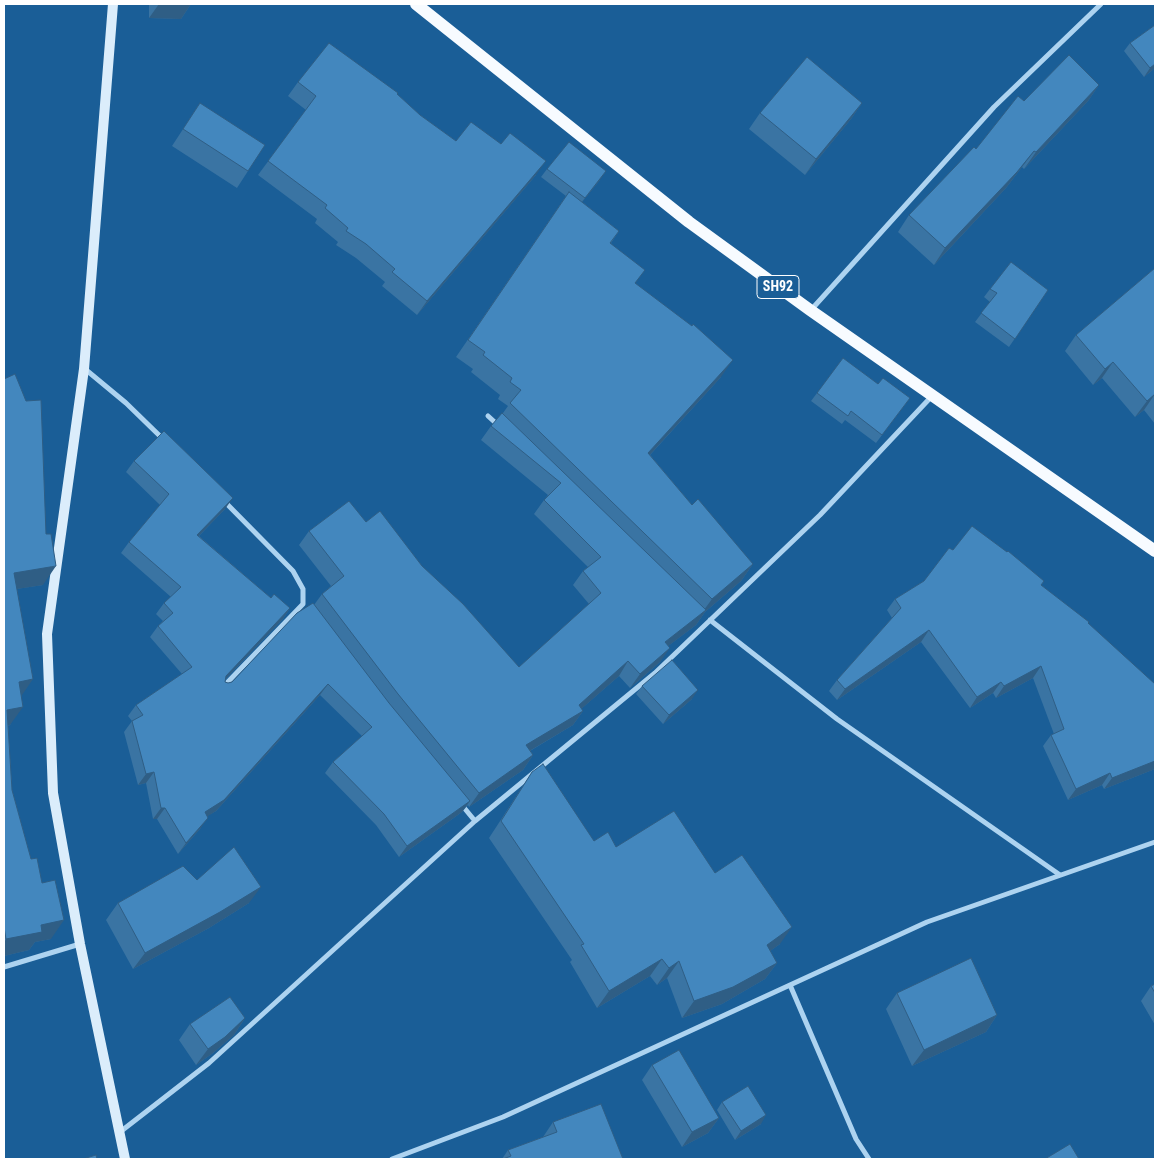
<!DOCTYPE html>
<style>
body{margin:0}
#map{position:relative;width:1159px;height:1163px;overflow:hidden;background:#1a5e97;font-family:"Roboto Condensed",sans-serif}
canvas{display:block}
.frame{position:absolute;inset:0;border:5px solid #fff;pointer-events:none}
</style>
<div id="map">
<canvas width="1159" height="1163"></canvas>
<div class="frame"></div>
</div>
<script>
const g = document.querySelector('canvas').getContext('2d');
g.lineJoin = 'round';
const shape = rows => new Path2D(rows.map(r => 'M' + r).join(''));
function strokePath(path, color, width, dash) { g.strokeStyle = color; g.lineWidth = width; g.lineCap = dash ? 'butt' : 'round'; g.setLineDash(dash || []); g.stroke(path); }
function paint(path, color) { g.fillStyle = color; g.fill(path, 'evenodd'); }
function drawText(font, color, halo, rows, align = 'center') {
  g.font = font + ' "Roboto Condensed",sans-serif'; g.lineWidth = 4; g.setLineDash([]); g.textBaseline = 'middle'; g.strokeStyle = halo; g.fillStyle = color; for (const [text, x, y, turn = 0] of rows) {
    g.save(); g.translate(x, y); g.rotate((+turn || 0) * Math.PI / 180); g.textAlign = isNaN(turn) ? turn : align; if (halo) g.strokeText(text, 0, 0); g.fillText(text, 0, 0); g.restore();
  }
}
const street = shape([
 [811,310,994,107,1101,4],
 [85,369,126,403,164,440],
 [488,416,499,426],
 [710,620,837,719,1060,875],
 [223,687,303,604,303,589,293,571,224,501],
 [461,804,475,821],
 [4,967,80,944],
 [790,985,856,1139,869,1159],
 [120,1132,209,1063,475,821,655,673,820,515,932,396],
 [392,1159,503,1117,927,922,1155,842]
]);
const secondary = shape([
 [113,4,84,369,47,634,53,793,80,944,125,1159]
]);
const primary = shape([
 [416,4,689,222,810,310,1155,551]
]);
const wall = shape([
 [149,4,191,4,181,19,149,18],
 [1155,25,1155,68,1144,77,1124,51,1130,43],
 [298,82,397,94,420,115,456,141,536,175,417,315,382,286,385,282,356,258,336,245,338,242,315,223,317,219,258,175,306,110,288,96],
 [1099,85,1088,101,1024,169,1022,167,1006,188,934,265,898,232,909,215,976,149,1024,101],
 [200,103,248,171,237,188,172,146],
 [862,103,851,119,805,175,749,129,760,113],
 [547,169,600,180,582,202,619,231,611,243,635,284,721,377,650,455,692,505,753,564,741,581,705,612,696,625,668,646,660,662,630,688,619,676,581,709,583,711,573,725,530,751,533,755,523,770,469,807,468,805,462,812,399,857,376,825,325,773,333,762,362,736,320,695,216,811,207,816,200,829,178,854,157,819,153,819,146,783,138,785,124,732,132,721,128,716,136,705,182,674,150,637,158,626,163,621,156,614,164,603,171,597,121,553,129,542,160,505,126,472,134,461,225,509,199,536,271,598,290,608,283,619,226,679,225,682,228,683,232,682,314,605,322,594,331,586,299,545,309,531,366,522,422,566,519,667,589,604,573,585,583,571,588,567,534,514,544,500,548,495,481,440,491,426,503,413,508,406,498,399,500,395,471,372,473,369,456,357,566,196,541,177],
 [1155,268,1155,424,1144,410,1135,417,1102,378,1093,385,1065,351,1076,335],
 [990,289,1048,290,1009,347,975,322,990,302,984,297],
 [4,379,43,585,16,589,21,696,10,725,8,726,12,790,51,939,35,942,29,950,4,956],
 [878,384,910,398,876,443,845,420,842,424,811,401,817,393],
 [953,550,1044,581,1041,585,1088,623,1155,769,1104,789,1102,785,1068,800,1043,746,1051,735,1054,734,1033,678,996,698,993,693,970,708,921,642,837,700,829,691,837,680,892,618,887,610,895,599,924,581],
 [642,686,692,699,663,724,636,694],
 [532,772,594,841,715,873,780,944,770,951,777,963,765,979,722,1004,682,1018,667,978,657,985,650,976,597,1008,570,962,572,960,489,838],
 [197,880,249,903,209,928,133,969,106,920,118,903],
 [1155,984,1155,1025,1141,1001,1151,986],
 [897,993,997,1015,986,1032,912,1066,886,1009],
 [245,1018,234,1035,213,1053,196,1065,179,1040,190,1024],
 [652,1065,719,1118,708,1133,682,1147,642,1080],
 [722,1102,761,1124,735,1140,717,1110],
 [553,1122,623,1159,502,1159,508,1150,543,1137]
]);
const shadedWall = shape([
 [159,4,191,4,181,19,149,18],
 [1155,64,1155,68,1144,77,1150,68],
 [1099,85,1088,101,1024,169,1036,152],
 [862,103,851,119,805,175,816,159],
 [1034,151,1022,167,1006,188,934,265,945,248],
 [546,161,536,175,417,315,427,301],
 [606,171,600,180,579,206,585,198],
 [733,360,721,377,636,470,648,453],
 [1113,362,1102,378,1093,385,1105,369],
 [1155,394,1144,410,1135,417,1147,401],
 [233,498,225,509,189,546,197,535],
 [753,564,741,581,705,612,696,625,655,656,665,642,701,614,712,599],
 [56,566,43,585,4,591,14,573],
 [290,608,283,619,218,687,226,676],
 [929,630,921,642,837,700,845,689],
 [670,648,660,662,630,688,640,674],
 [628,661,619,676,572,717,583,711,573,725,516,759,526,745,579,705],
 [1041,666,1033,678,996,698,1004,686],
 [33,679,20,698,19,682],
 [1001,682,993,693,970,708,977,697],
 [328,684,320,695,216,811,197,823,205,812],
 [698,690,692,699,663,724,669,715],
 [23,707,10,725,4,726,7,710],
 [533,755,523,770,469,807,479,793],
 [1155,761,1155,769,1104,789,1112,778],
 [154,772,146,783,138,785,146,774],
 [1110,773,1102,785,1068,800,1076,789],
 [470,801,462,812,399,857,407,846],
 [161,808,165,808,157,819,153,819],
 [208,818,200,829,178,854,186,843],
 [261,887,249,903,209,928,133,969,145,953],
 [64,920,51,939,35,942,29,950,4,956,4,943,6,939,41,925],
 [792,927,780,944,755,962,767,945],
 [662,959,650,976,597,1008,609,991],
 [679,961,667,978,657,985,669,968],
 [777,963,765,979,722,1004,682,1018,694,1001],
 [997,1015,986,1032,912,1066,924,1050],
 [245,1018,234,1035,213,1053,196,1065,208,1049],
 [766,1115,761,1124,735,1140,741,1131],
 [719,1118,708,1133,682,1147,692,1132]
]);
const building = shape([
 [1155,25,1155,64,1150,68,1130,43,1155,25],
 [329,43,398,93,397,94,420,115,456,141,471,122,501,144,510,133,546,161,427,301,392,272,395,269,366,244,346,231,348,228,325,208,327,205,268,161,316,96,298,82,329,43],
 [1069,55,1099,85,1036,152,1034,151,1017,172,945,248,909,215,974,147,976,149,1018,96,1024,101,1069,55],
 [807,57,862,103,816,159,760,113,807,57],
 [200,103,265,145,248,171,183,129,200,103],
 [569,142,606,171,585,198,547,169,569,142],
 [569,192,619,231,610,243,645,270,635,283,692,326,693,324,733,360,648,453,692,505,698,499,753,564,712,599,510,403,521,390,510,382,512,378,483,355,485,352,468,340,569,192],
 [1011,262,1048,290,1015,339,981,313,997,293,990,289,1011,262],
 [1155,268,1155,395,1155,394,1147,401,1113,362,1105,369,1076,335,1155,268],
 [843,358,878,384,883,378,910,398,882,435,851,411,848,416,817,393,843,358],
 [15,374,26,401,41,400,46,534,51,534,56,566,14,573,33,679,19,682,23,707,7,710,12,790,31,859,37,858,42,883,55,880,64,920,41,925,42,932,6,939,4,927,4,379,15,374],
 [502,413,706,610,665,642,670,648,640,674,628,661,579,705,583,711,526,745,533,755,479,793,398,694,322,594,344,576,309,531,349,501,366,522,380,511,422,566,463,604,519,667,601,593,583,571,601,557,544,500,561,483,491,426,502,413],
 [164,431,233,498,197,535,271,598,274,594,290,608,226,676,225,682,228,683,232,682,297,613,313,603,389,703,470,801,407,846,384,814,333,762,372,727,328,684,224,800,205,812,208,818,186,843,165,808,161,808,154,772,146,774,132,721,143,715,136,705,192,667,158,626,173,613,164,603,181,587,129,542,169,494,134,461,164,431],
 [972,526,1007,552,1008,551,1044,581,1041,585,1089,622,1088,623,1155,684,1155,761,1112,778,1110,773,1076,789,1051,735,1064,729,1041,666,1004,686,1001,682,977,697,929,630,845,689,837,680,901,608,895,599,924,581,949,548,953,550,972,526],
 [672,660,698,690,669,715,642,686,672,660],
 [543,764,594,841,608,832,616,847,674,811,715,873,742,855,792,927,767,945,777,963,733,987,694,1001,679,961,669,968,662,959,609,991,581,945,584,944,501,821,532,772,543,764],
 [234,847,261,887,220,912,145,953,118,903,183,866,197,880,234,847],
 [971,958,997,1015,924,1050,897,993,971,958],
 [1155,984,1155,993,1151,986,1155,984],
 [230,997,245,1018,225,1037,208,1049,190,1024,230,997],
 [679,1050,719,1118,692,1132,652,1065,679,1050],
 [748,1086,766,1115,741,1131,722,1102,748,1086],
 [601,1104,623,1159,503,1159,511,1156,508,1150,557,1132,553,1122,601,1104],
 [1070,1144,1079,1159,1045,1159,1070,1144],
 [96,1155,97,1159,83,1159,96,1155]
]);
const shields = [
 [778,287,42]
];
const shieldNames = [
 ["SH92",778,287]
];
strokePath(street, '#add3f0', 5);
strokePath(secondary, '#dbedfb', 10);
strokePath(primary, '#f7fbff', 12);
paint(wall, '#3a74a3');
paint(shadedWall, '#2f5e85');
paint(building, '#4387be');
strokePath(building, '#2f5e85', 1);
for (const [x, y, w] of shields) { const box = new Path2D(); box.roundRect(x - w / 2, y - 11.5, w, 23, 4); g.fillStyle = '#1a5e97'; g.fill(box); strokePath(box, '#fff', 1); }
drawText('bold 14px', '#fff', null, shieldNames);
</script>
